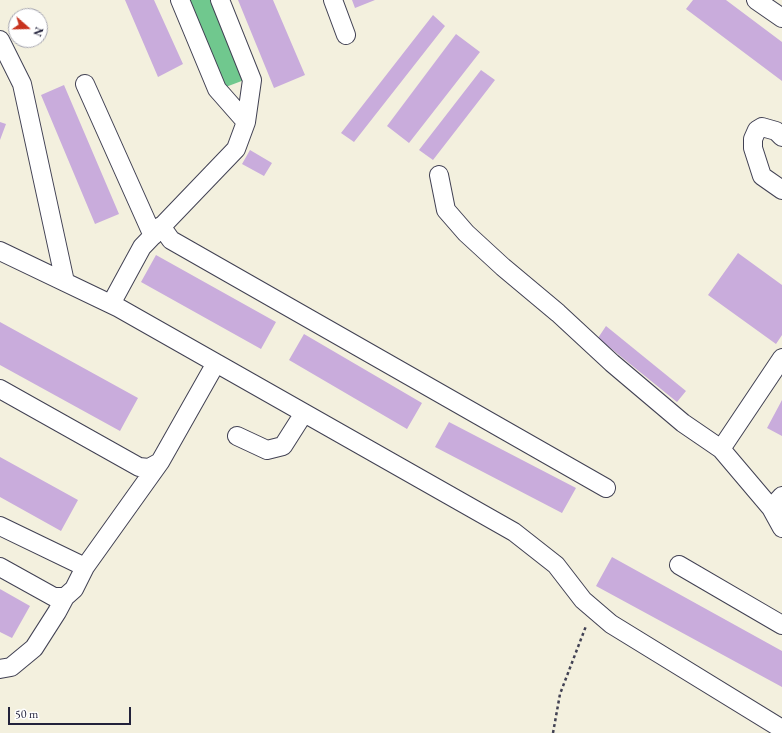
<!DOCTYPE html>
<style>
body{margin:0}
#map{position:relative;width:782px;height:733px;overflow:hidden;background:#f3f0de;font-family:"EB Garamond",serif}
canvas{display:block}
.north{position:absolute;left:8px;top:8px;width:40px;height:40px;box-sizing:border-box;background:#fff;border:1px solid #a7a7b1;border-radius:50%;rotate:110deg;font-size:11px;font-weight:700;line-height:16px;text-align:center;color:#22223b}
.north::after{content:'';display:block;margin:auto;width:14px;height:18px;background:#c8321e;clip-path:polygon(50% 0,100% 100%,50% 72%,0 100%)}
.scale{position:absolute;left:8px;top:707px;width:123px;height:18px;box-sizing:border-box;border:2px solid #22223b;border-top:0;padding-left:5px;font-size:12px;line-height:14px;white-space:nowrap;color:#22223b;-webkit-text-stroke:3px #fff;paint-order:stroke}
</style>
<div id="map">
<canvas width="782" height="733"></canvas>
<div class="north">N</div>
<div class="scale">50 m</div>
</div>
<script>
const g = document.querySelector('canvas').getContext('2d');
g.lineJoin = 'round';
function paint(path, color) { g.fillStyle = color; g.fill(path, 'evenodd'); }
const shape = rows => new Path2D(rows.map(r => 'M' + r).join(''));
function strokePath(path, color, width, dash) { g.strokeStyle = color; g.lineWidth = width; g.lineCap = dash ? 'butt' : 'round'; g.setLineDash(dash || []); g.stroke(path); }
const green = shape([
 [186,0,214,0,247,79,223,88]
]);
const building = shape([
 [125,0,154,0,183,64,158,77],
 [238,0,273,0,305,75,274,88],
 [352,0,375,0,355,8],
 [693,0,726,0,782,42,782,81,686,9],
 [433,15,445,26,354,142,341,133],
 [456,34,480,52,409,143,387,126],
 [481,70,495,80,433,160,419,150],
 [64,85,119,214,95,224,41,95],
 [0,122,6,124,0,140],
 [250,150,272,163,264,176,242,164],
 [738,253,782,285,782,335,776,344,708,295],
 [156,255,276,322,261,349,141,282],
 [0,322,138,398,120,431,0,365],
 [606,326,686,391,677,402,598,338],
 [304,334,422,403,407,429,289,360],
 [782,400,782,436,767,428],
 [449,422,576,488,562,513,435,447],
 [0,457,78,500,61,531,0,497],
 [612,557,782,651,782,687,596,586],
 [0,589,30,606,12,638,0,632]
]);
const path = shape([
 [553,733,560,694,586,626]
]);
const minor = shape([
 [220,0,252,80,246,122],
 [333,0,346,35],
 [756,0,782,18],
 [0,40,22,84,65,282],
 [85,84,153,236],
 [782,137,776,131,762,127,757,130,753,139,753,148,762,176,782,190],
 [439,175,446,210,466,233,503,267,558,313,612,363,683,423,721,449,771,508,782,528],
 [161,226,171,240,606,488],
 [0,251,119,308,514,532,556,565,583,600,611,624,782,729],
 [111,304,142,247,236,149,246,122,217,89,180,0],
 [0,389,139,467,149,468,160,462,216,363],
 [237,436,267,450,283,446,304,413],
 [721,449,782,358],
 [771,508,782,496],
 [0,526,85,567,160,462],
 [679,565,782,625],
 [0,567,54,597,65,597,74,589,85,567],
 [0,669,11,667,34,648,57,612,65,597]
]);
paint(green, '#70c88e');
paint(building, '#c9acdc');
strokePath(minor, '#414153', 20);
strokePath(path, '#414153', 2.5, [3, 3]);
strokePath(minor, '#fff', 18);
</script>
